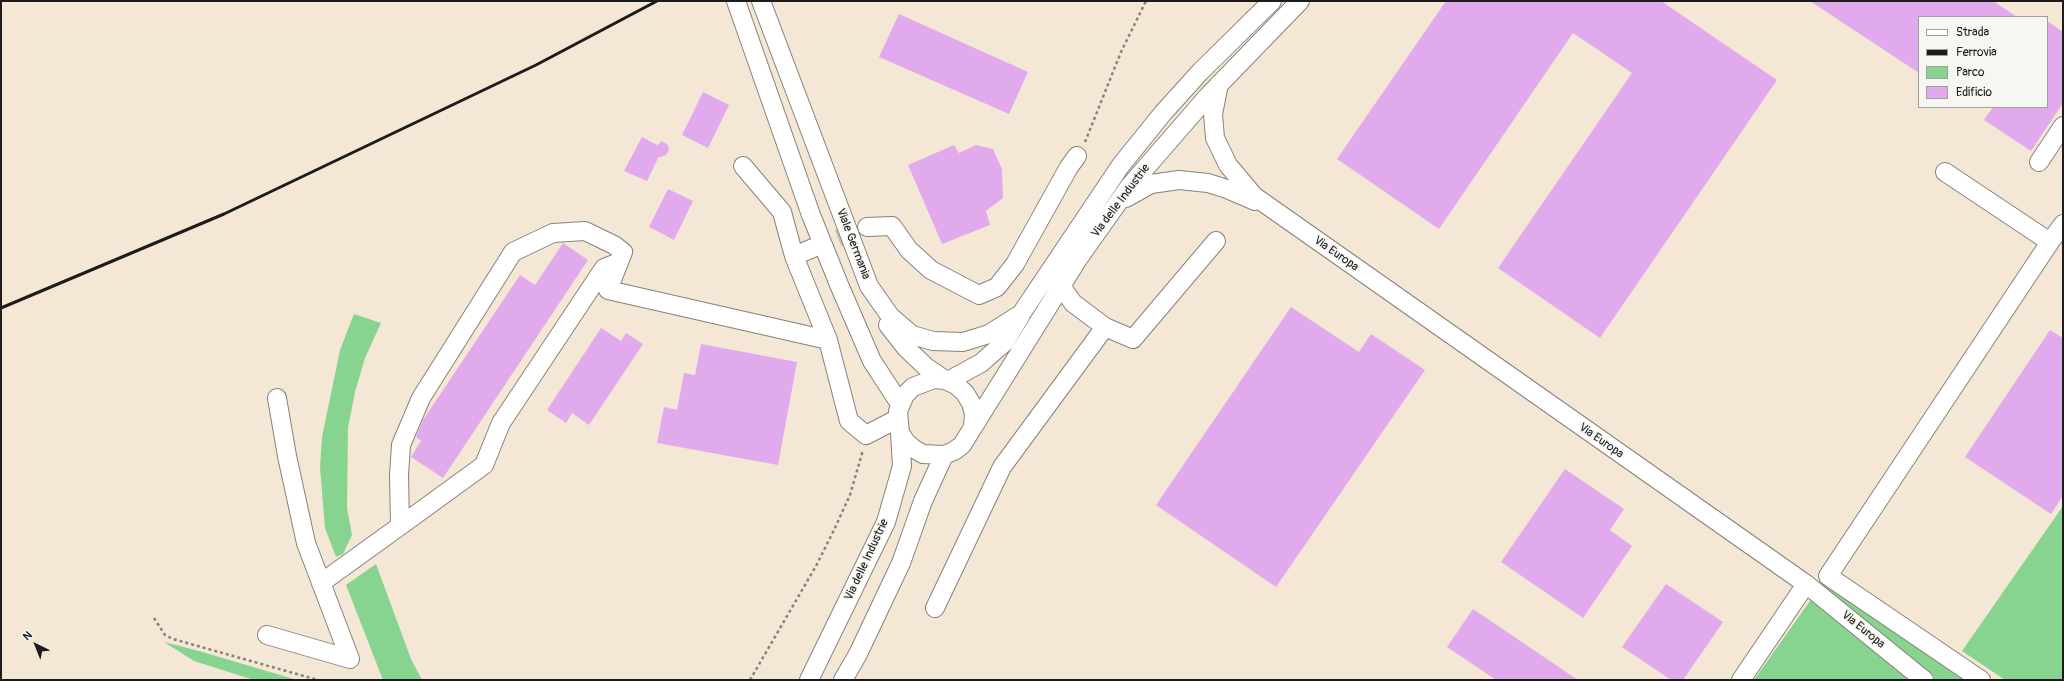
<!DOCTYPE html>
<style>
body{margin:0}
#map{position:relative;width:2064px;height:681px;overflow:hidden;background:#f5e7d6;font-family:Pangolin,sans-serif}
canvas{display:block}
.frame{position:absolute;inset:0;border:2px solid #1c1c1c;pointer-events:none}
.legend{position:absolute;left:1918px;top:16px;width:130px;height:92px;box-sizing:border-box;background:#f6f6f2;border:1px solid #9f9f9c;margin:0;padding:5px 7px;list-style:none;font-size:12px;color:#1c1c1c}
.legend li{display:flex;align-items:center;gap:8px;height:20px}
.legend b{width:20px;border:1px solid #9f9f9c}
.north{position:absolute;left:16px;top:625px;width:40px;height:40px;-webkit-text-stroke:3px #f6f6f2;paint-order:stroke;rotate:317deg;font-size:11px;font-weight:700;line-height:16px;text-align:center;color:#1c1c1c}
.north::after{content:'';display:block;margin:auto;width:14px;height:18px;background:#1c1c1c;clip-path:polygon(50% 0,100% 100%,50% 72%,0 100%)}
</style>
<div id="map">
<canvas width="2064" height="681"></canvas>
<div class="frame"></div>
<ul class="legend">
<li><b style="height:5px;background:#fff"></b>Strada</li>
<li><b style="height:5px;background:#1c1c1c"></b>Ferrovia</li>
<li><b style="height:11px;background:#87d390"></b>Parco</li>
<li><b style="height:11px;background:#e1aaed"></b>Edificio</li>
</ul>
<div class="north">N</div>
</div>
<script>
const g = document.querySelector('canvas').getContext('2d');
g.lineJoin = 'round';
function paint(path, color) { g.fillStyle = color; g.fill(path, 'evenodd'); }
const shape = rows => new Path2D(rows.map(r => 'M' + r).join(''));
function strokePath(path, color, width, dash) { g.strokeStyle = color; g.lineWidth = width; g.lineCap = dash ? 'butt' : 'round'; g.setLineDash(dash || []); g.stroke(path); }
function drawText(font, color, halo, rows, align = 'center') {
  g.font = font + ' Pangolin,sans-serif'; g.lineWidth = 3.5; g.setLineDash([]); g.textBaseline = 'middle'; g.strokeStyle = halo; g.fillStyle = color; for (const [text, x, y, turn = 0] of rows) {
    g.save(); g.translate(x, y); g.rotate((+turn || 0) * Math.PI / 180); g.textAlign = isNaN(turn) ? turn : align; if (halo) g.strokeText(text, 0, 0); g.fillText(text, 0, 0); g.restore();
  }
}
const green = shape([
 [354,314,381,323,365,358,355,392,348,428,347,508,352,535,343,554,336,557,325,528,320,467,322,437,340,350],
 [2063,506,2063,680,2005,680,1962,651],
 [376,564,411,659,422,680,383,680,346,585],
 [1824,581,1968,680,1754,680],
 [164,642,199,651,297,680,254,680,194,661]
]);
const building = shape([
 [1446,1,1661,1,1777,80,1600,338,1498,268,1632,73,1573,33,1439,229,1337,159],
 [1810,1,1993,1,2017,17,1919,17,1919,73],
 [899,14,1028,72,1009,114,879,57],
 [2047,21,2063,32,2063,103,2031,151,1984,120,1993,107,2047,107],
 [703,92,729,105,708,148,682,135],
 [642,137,657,145,662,141,668,145,669,150,666,155,658,158,647,181,624,171],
 [954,145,959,153,976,145,993,149,1002,169,1003,198,986,211,990,225,942,244,908,165],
 [668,189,693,201,674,240,649,227],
 [563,243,588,260,443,478,411,457,421,441,416,437,423,420,520,275,535,285],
 [1291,307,1359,352,1371,334,1425,370,1276,587,1156,505],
 [601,328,621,341,626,333,643,344,589,425,572,413,566,423,547,410],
 [2050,330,2063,338,2063,496,2051,514,1965,457],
 [701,344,797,362,778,465,657,443,664,407,677,410,684,373,695,375],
 [1565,469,1624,509,1610,530,1632,546,1583,618,1501,562],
 [1666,584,1723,622,1683,680,1671,680,1622,647],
 [1473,609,1578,680,1496,680,1447,647]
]);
const minorTunnel = shape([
 [813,248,864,228]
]);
const path = shape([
 [1085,142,1121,52,1146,1],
 [154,618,165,635,173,639,318,680],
 [750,680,816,566,834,530,850,495,863,450]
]);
const minor = shape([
 [736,1,811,215,840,287,872,361,900,404],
 [761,1,869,286,890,316,912,335,933,341,963,342,989,334,1021,314,1121,165,1163,113,1200,72,1272,1],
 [1219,84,1213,114,1215,138,1228,165,1254,196,1806,584,1924,680],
 [2039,162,2063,126],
 [743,166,782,212,794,256],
 [1945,172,2050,242,1828,576,1981,680],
 [1126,198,1151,184,1179,180,1208,183,1227,189,1255,201],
 [867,227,892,226,909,250,931,270,979,295,997,287,1015,264,1069,167,1077,156],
 [2050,242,2063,224],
 [813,248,794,256,828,340],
 [1061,286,1073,303,1105,327],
 [888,325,906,348,926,367,945,380],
 [948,381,981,363,1005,342,1021,315],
 [973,426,974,414,971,403,965,393,956,385,945,380,934,379,913,387,905,395,898,411,900,433,906,442,914,449,923,454,944,455,954,451,962,445,1078,259,1129,187,1208,96,1300,1],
 [400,526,484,465,501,423,604,268,619,262],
 [321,583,400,526,399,475,401,445,421,398,513,252,553,233,585,231,614,245,623,252,608,290,828,340,849,421,866,435,897,419],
 [935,608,1002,467,1105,327,1133,339,1216,241],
 [267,635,350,659,306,543,287,456,277,398],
 [809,680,886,522,902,466,900,433],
 [843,680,858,654,901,563,923,501,944,455],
 [1741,680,1806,584]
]);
const rail = shape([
 [1,308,224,214,536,65,657,1]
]);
const streetNames = [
 ["Via delle Industrie",1121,201,-53],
 ["Viale Germania",853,244,69],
 ["Via Europa",1336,254,35],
 ["Via Europa",1601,441,35],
 ["Via delle Industrie",867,560,-65],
 ["Via Europa",1863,630,39]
];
paint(green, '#87d390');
paint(building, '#e1aaed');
strokePath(minorTunnel, '#cabeb1', 18, [18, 9]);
strokePath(minor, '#888279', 20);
strokePath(path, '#888279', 2.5, [3, 3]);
strokePath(minor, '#fff', 18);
strokePath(rail, '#1c1c1c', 3);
drawText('12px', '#1c1c1c', '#f6f6f2', streetNames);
</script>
